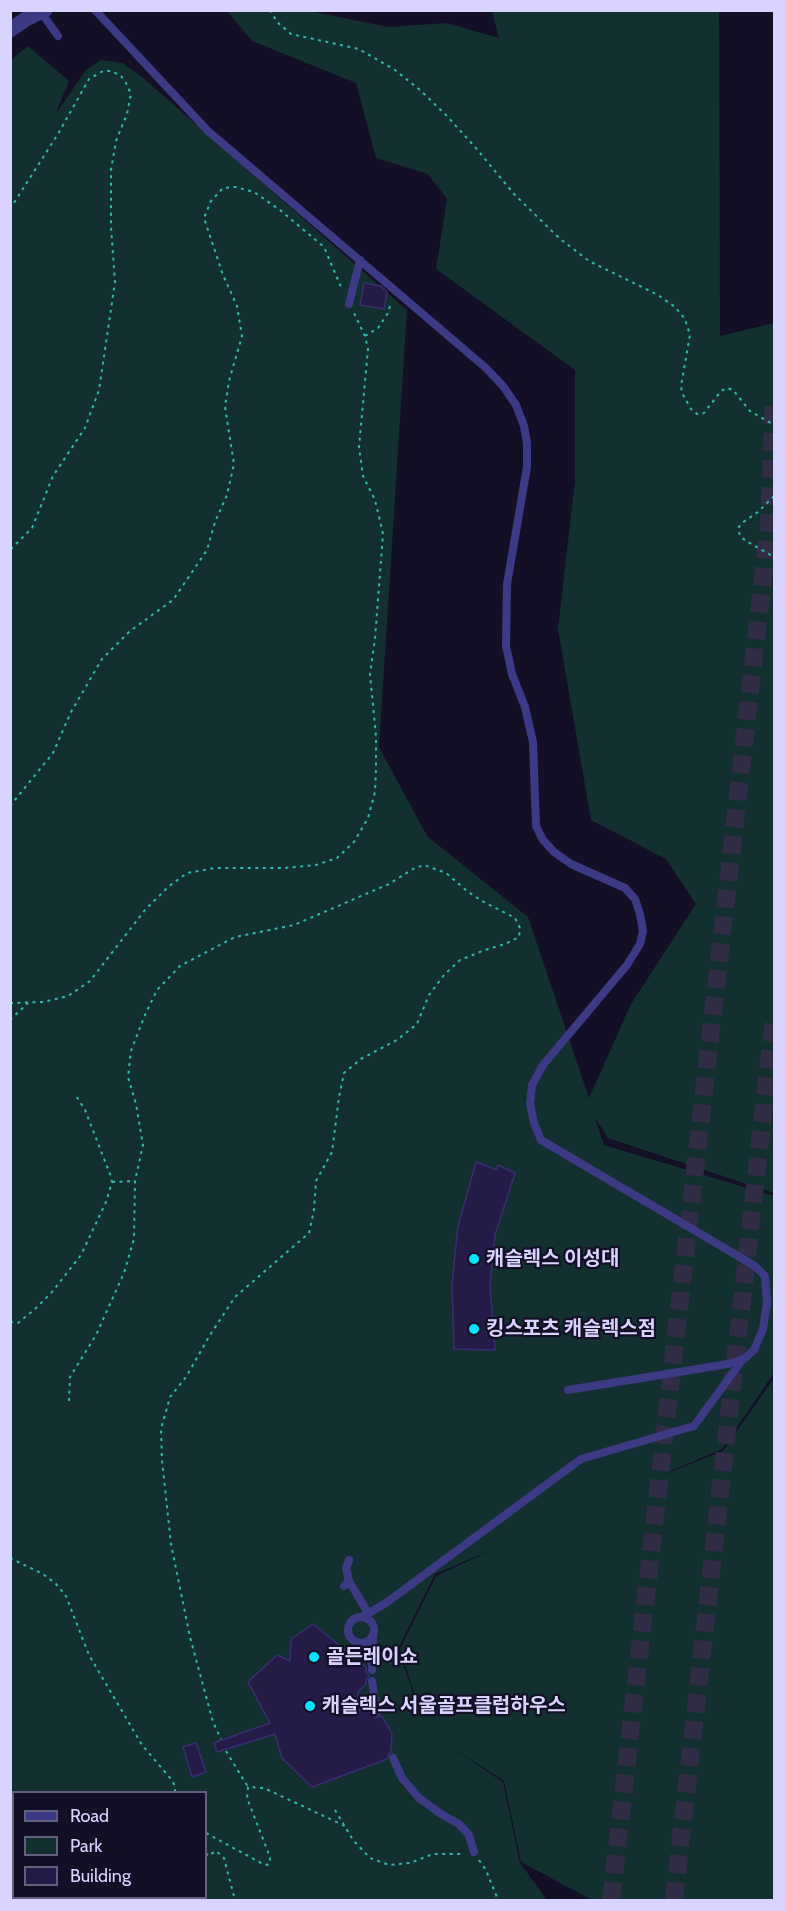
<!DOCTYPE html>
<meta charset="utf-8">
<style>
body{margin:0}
#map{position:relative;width:785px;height:1911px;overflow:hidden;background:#130f26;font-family:Cabin,sans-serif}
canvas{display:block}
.frame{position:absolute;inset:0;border:12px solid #d9d4ff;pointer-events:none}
.legend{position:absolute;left:12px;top:1791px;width:195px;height:108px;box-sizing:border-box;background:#130f26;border:2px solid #625e7d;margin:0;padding:8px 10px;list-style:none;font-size:18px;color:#d9d4ff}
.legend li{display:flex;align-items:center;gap:12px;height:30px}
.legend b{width:30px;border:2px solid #625e7d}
</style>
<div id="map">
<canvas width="785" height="1911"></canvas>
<div class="frame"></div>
<ul class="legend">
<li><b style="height:8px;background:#3d3a85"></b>Road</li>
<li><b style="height:16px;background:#12302f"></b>Park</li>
<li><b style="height:16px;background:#241b47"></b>Building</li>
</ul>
</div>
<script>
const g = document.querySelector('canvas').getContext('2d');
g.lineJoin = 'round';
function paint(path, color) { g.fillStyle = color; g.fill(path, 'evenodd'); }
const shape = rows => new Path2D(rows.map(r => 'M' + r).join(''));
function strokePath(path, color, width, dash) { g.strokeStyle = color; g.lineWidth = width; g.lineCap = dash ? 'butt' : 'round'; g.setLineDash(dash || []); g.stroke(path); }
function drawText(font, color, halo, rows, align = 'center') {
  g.font = font + ' Cabin,"Noto Sans KR",sans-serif'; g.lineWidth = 4.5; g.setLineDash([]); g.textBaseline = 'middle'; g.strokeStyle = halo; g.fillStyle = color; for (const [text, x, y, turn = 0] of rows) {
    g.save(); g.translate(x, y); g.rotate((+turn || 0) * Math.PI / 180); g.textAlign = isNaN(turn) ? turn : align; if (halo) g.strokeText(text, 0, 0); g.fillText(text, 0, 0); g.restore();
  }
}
const green = shape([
 [227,11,309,11,388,27,446,23,499,38,492,11,719,11,720,336,774,323,774,1193,608,1138,595,1118,604,1145,774,1196,774,1373,722,1449,655,1478,723,1451,774,1378,774,1900,592,1900,521,1862,504,1781,439,1739,503,1782,520,1863,547,1900,11,1900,11,60,28,46,69,81,55,115,86,70,101,60,122,63,141,76,407,310,379,747,427,836,528,917,589,1098,631,1004,696,904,666,859,591,820,558,629,575,480,575,370,436,269,447,199,428,174,376,158,356,83,252,41],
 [492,1550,436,1576,400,1649,424,1724,398,1649,435,1574],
 [14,1792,206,1792,206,1898,14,1898]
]);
const building = shape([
 [364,283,381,286,387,292,384,309,360,305,364,283],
 [476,1162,497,1170,498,1165,515,1173,495,1235,490,1285,495,1350,454,1349,452,1284,458,1226,476,1162],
 [313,1624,366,1667,366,1672,369,1676,366,1679,366,1684,358,1692,358,1710,371,1712,375,1718,382,1716,392,1734,391,1752,388,1755,387,1759,312,1787,282,1758,275,1734,217,1752,214,1743,270,1723,248,1682,277,1655,290,1661,291,1639,313,1624],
 [196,1743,206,1772,192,1777,183,1747,196,1743]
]);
const highwayTunnel = shape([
 [611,1900,769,526,774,397],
 [674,1900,774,1018]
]);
const path = shape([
 [270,10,277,22,291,34,359,49,395,70,420,90,447,116,475,147,514,194,559,238,589,261,658,295,675,307,685,319,690,335,681,386,682,393,691,409,697,414,704,413,721,391,727,388,733,390,750,411,774,425],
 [10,209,58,134,89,79,103,71,112,71,121,76,126,83,131,94,127,114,116,141,111,170,111,227,115,282,99,390,85,428,53,476,32,528,10,550],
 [365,336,378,328,388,313,391,302],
 [774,496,758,512,742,523,738,528,740,536,746,541,774,557],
 [10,806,53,753,71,712,102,659,130,631,173,600,207,550,215,522,227,495,234,464,225,407,229,381,242,336,237,306,223,275,204,218,211,201,223,188,235,187,254,192,280,210,324,247,341,287],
 [10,1003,43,1002,68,996,90,981,145,910,168,887,187,873,215,868,284,868,316,865,337,858,354,842,368,818,375,792,376,769,376,736,370,674,375,639,383,534,375,500,363,476,359,447,368,349,365,336,354,313],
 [10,1020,28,1003],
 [112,1182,135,1181],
 [10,1322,18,1323,35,1309,52,1292,81,1255,106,1202,112,1182,110,1174,85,1110,75,1094],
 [69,1401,70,1377,96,1335,124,1273,134,1239,135,1181,143,1145,136,1104,128,1077,131,1051,145,1015,157,990,180,966,235,937,294,925,389,884,413,869,424,865,446,873,467,891,482,901,515,918,520,928,519,937,505,944,485,950,460,960,444,975,429,995,417,1024,397,1040,361,1059,344,1073,339,1097,332,1152,316,1181,314,1210,309,1233,235,1297,210,1335,186,1377,170,1397,161,1429,162,1460,171,1544,190,1637,213,1722,221,1739],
 [10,1558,43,1574,56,1584,66,1596,89,1655,142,1745,171,1779,175,1786,175,1792],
 [226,1751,248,1787],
 [335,1810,353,1840,370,1858,389,1865,410,1863,433,1854,463,1854],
 [206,1833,261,1863,267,1865,270,1863,270,1857,247,1798,248,1787,264,1788,345,1826],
 [206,1853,208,1856,216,1851,224,1858,235,1900],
 [479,1860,486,1870,498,1900]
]);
const lane = shape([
 [95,10,208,131,486,368,503,386,516,405,524,426,527,443,527,467,507,584,506,646,512,674,525,707,533,742,536,826,543,840,554,852,571,864,625,888,635,899,640,914,643,931,640,944,627,965,543,1065,532,1085,530,1104,534,1123,541,1140,755,1266,765,1276,767,1303,763,1329,754,1350,744,1359,728,1364,568,1390],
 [41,12,58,36],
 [349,304,360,260],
 [349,1581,368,1613],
 [344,1586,349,1581,346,1568,349,1560],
 '348 1630a13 13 0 1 1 26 0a13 13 0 1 1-26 0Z',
 [362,1617,386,1603,581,1459,694,1426,743,1359],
 [372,1670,373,1636],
 [372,1681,377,1712],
 [393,1758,402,1778,419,1798,441,1814,459,1824,469,1835,474,1852]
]);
const street = shape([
 [10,30,26,19,45,10]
]);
const markers = [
 [474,1259,6,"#00e5ff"],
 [474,1329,6,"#00e5ff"],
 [314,1657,6,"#00e5ff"],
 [310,1706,6,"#00e5ff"]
];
const poiNames = [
 ["캐슬렉스 이성대",486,1259],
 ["킹스포츠 캐슬렉스점",486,1329],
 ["골든레이쇼",326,1657],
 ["캐슬렉스 서울골프클럽하우스",322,1706]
];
paint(green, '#12302f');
paint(building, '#241b47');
strokePath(building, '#3b2d73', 1.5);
strokePath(highwayTunnel, '#312d47', 18, [18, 9]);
strokePath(path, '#2fb8b0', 2, [3, 4.5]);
strokePath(lane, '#3d3a85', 8);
strokePath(street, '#3d3a85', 15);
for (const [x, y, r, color] of markers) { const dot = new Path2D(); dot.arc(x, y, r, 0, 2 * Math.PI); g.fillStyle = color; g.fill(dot); strokePath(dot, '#130f26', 2); }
drawText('bold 20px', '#d9d4ff', '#130f26', poiNames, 'left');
</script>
